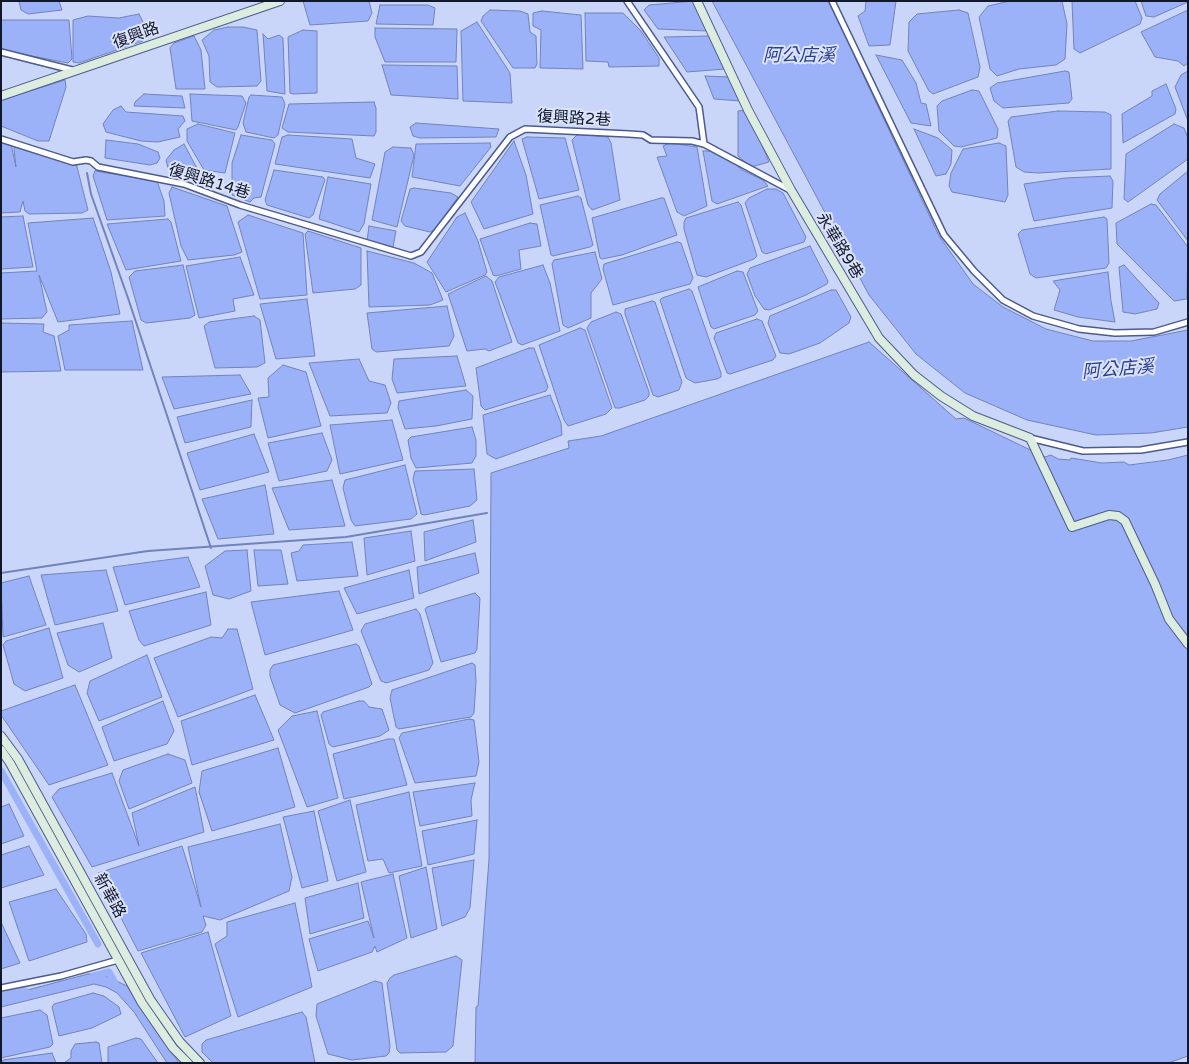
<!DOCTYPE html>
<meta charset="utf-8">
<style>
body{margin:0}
#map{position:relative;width:1189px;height:1064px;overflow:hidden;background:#cad6f9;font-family:"Varela Round",sans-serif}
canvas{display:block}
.frame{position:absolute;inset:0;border:2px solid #12182c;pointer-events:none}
</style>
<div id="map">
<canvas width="1189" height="1064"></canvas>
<div class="frame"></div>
</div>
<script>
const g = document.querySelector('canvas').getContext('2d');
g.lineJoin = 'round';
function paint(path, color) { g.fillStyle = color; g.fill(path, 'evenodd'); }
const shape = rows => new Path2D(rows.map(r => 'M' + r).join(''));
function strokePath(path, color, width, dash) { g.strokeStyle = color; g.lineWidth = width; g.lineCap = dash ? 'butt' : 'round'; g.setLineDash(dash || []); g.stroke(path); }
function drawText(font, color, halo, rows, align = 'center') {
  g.font = font + ' "Varela Round","Noto Sans TC",sans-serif'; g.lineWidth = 4; g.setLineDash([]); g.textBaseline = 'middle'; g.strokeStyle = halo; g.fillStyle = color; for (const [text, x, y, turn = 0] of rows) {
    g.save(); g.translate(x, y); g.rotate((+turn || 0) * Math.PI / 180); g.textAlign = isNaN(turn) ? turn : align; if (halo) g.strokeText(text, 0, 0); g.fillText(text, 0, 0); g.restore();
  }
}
const water = shape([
 [19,1,59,1,62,10,28,14,21,10,19,1],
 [303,1,369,1,372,13,368,21,310,25,303,1],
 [694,1,707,31,658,29,644,10,649,5,694,1],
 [712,1,833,1,857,62,939,236,973,284,1003,307,1046,329,1093,341,1131,341,1188,330,1188,427,1151,433,1096,435,1027,420,965,393,916,354,869,295,712,1],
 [866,1,896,1,890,45,869,46,858,16,865,11,866,1],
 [1010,1,1062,1,1067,24,1065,59,1056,65,1019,69,997,76,990,69,979,17,988,6,1010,1],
 [1072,1,1135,1,1142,18,1140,24,1080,53,1074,49,1072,1],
 [1141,1,1188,1,1188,2,1154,17,1146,16,1141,1],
 [380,5,428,5,435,8,433,25,376,24,380,5],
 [490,10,520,11,528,14,530,32,536,36,537,64,535,68,513,68,481,21,483,16,490,10],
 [959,10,968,13,980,67,978,77,933,94,929,91,908,51,909,22,917,14,959,10],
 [1188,10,1188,63,1184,66,1178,61,1155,57,1141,32,1188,10],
 [542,11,581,15,583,69,540,68,541,30,533,26,533,13,542,11],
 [585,13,623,13,641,31,659,58,659,66,609,67,608,62,586,61,585,13],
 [139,14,143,22,143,41,79,63,73,62,73,20,88,16,119,18,139,14],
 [1,20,69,20,72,59,68,63,1,50,1,20],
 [477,22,510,73,512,103,463,101,461,31,477,22],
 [228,27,243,27,257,30,261,81,257,86,217,87,210,82,209,56,202,40,214,30,228,27],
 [375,28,457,29,456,62,385,62,375,37,375,28],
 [303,30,317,31,317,93,293,94,290,93,288,37,303,30],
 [263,34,268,39,279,35,283,38,285,94,267,91,263,34],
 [194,36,201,50,205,89,176,89,170,48,174,43,194,36],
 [709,36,725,69,687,72,664,37,709,36],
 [876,55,902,60,916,83,921,103,926,104,931,126,911,123,876,55],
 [382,65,457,66,458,99,391,95,382,65],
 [1065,71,1069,72,1072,99,1069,103,1003,108,994,101,990,88,997,83,1065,71],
 [1188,71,1188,121,1175,87,1181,75,1188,71],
 [705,76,729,77,740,101,714,99,705,76],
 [65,80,66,87,49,141,38,141,1,126,1,100,65,80],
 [1166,84,1176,109,1175,114,1123,143,1122,114,1152,96,1152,91,1166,84],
 [972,90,979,91,998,129,997,138,961,147,954,146,939,131,937,106,942,101,972,90],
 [144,94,182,96,185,108,134,106,135,102,144,94],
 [190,94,242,96,246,103,238,127,236,130,192,121,190,94],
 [251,95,282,97,285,104,278,135,274,138,246,132,243,123,249,97,251,95],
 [374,102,376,108,376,132,374,136,288,132,282,128,289,104,374,102],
 [121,106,126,112,183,116,185,121,178,129,180,137,158,142,141,141,106,132,103,124,113,110,121,106],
 [748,110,769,162,751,167,738,156,738,111,748,110],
 [1058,111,1105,112,1111,115,1111,169,1038,173,1024,172,1016,167,1008,121,1011,117,1058,111],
 [416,123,499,129,496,137,420,138,413,136,410,127,416,123],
 [198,124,235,133,225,173,204,170,187,141,187,129,198,124],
 [1174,124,1184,128,1188,138,1188,159,1128,202,1124,199,1126,154,1174,124],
 [914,129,938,138,952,150,951,164,946,174,936,176,914,129],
 [578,134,608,137,611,143,620,200,592,210,588,205,572,140,578,134],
 [241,135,272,140,275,144,261,197,254,198,250,202,232,195,232,163,241,135],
 [288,135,352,139,356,158,375,164,370,178,275,164,282,137,288,135],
 [527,137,565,138,579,190,539,199,522,139,527,137],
 [106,140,138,144,158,152,160,158,157,163,150,165,105,158,106,140],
 [514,141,526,175,533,214,484,229,471,202,514,141],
 [1,142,11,144,16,167,14,149,15,144,76,163,88,210,82,213,29,214,25,211,23,201,20,212,1,213,1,142],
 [490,143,491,147,460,186,412,177,416,144,490,143],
 [670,143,697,147,707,206,684,216,677,212,657,157,667,156,663,146,670,143],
 [999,143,1006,146,1008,195,1005,202,952,192,949,186,951,173,963,149,999,143],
 [184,144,200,174,196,181,168,168,166,160,174,150,184,144],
 [393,147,411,148,414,155,397,227,372,220,385,152,393,147],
 [703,151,711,151,732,161,742,170,763,180,768,186,717,204,712,201,703,151],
 [274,170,323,177,325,180,313,215,309,218,267,205,265,200,274,170],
 [95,171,157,181,164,201,165,216,107,220,93,176,95,171],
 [1188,171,1188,241,1157,200,1160,194,1188,171],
 [1110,176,1113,181,1112,208,1034,221,1024,184,1065,178,1110,176],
 [328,177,371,184,364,224,359,232,319,219,328,177],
 [172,187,227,206,242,252,234,255,188,260,181,246,169,193,172,187],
 [414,188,451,193,458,197,436,229,430,232,405,226,401,221,410,189,414,188],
 [767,189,776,189,783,193,806,237,804,242,766,254,762,252,745,203,749,198,767,189],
 [578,196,581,198,593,245,590,247,553,256,551,255,540,205,578,196],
 [661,198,664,198,677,235,622,255,602,259,600,258,592,218,661,198],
 [738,202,741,205,757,256,754,259,706,277,697,275,684,229,684,222,686,218,738,202],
 [1151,204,1156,205,1188,247,1187,299,1174,301,1117,244,1116,223,1151,204],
 [465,213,478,241,487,272,485,275,446,292,427,262,457,217,465,213],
 [248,215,303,233,307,295,260,299,238,222,248,215],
 [23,216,33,267,1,269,1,217,23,216],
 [1104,217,1107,219,1109,263,1106,268,1036,278,1030,274,1018,234,1022,230,1104,217],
 [93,218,111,272,120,314,58,322,39,275,47,312,42,318,1,319,1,273,37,271,28,223,93,218],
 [168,219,171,222,181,261,126,270,107,224,168,219],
 [530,223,537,224,541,246,519,250,521,269,496,276,493,275,480,239,530,223],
 [369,226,396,231,393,247,367,241,369,226],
 [308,231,361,248,361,285,355,289,313,293,305,234,308,231],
 [677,242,681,243,693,278,690,284,613,305,603,269,604,264,677,242],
 [810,246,828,281,827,284,806,295,769,310,764,309,755,296,747,274,750,268,810,246],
 [367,251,414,263,432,273,443,300,430,305,369,307,367,251],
 [595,252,602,279,591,293,591,318,568,328,563,325,552,264,554,260,595,252],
 [240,257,254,295,233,299,235,311,199,318,186,266,240,257],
 [183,265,195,315,190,318,146,323,141,320,129,277,135,271,183,265],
 [543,265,550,283,560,331,522,345,518,343,495,282,499,277,543,265],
 [1124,265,1159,303,1157,309,1135,314,1123,312,1119,267,1124,265],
 [737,271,743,272,758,311,755,315,714,329,711,327,698,287,737,271],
 [1108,272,1111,301,1115,322,1078,317,1054,310,1060,290,1053,281,1108,272],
 [486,276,492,281,512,342,489,351,485,349,467,351,448,294,486,276],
 [689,289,692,291,721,373,721,377,717,379,695,383,686,378,660,300,662,298,689,289],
 [831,290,836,290,851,317,849,323,820,343,789,354,780,353,768,323,770,316,831,290],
 [307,299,315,356,276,359,260,304,307,299],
 [652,301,655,302,682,382,679,390,658,397,653,395,625,314,625,309,652,301],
 [447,306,454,336,449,346,376,352,372,349,367,313,447,306],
 [616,312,621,314,649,392,649,396,645,400,620,408,615,408,587,328,591,322,616,312],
 [254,316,260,320,265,363,257,367,215,368,204,326,209,322,254,316],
 [757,319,762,321,776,356,773,360,730,374,727,373,714,338,716,333,757,319],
 [132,321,143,370,65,370,58,336,69,330,69,325,132,321],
 [1,323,44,324,43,332,54,336,61,371,1,372,1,323],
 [580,328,585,330,612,408,606,414,568,426,564,420,539,345,580,328],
 [869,342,956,419,964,418,1045,457,1051,455,1058,459,1070,460,1071,458,1102,463,1124,462,1129,465,1168,460,1188,455,1188,1056,1168,1063,475,1063,476,1007,478,1006,489,859,491,473,569,448,568,441,601,436,869,342],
 [529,348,534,348,548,387,546,391,485,410,481,406,476,368,529,348],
 [457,356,466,386,397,393,392,379,394,359,457,356],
 [359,359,369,381,385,385,391,403,387,413,330,416,309,363,359,359],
 [283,365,306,372,321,426,268,438,258,398,269,397,268,378,283,365],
 [240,375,251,394,174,409,162,377,240,375],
 [466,390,473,396,472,419,436,426,405,429,398,408,399,401,466,390],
 [550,395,561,423,562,435,496,459,487,454,483,415,550,395],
 [252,400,251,427,185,443,177,417,252,400],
 [392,420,403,460,340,474,330,425,392,420],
 [472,427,476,440,476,456,472,463,416,468,411,458,408,440,411,437,472,427],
 [322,433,332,460,327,471,279,481,268,443,322,433],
 [254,434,269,472,200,490,187,453,254,434],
 [405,465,417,514,411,519,355,526,351,520,343,488,345,480,405,465],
 [474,469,477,500,470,506,424,515,421,514,413,479,415,471,474,469],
 [332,480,345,526,289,530,272,488,332,480],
 [265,485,274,534,218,539,202,499,265,485],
 [473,520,476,542,425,561,424,532,473,520],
 [411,531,415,561,367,575,364,538,411,531],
 [352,542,358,576,297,581,291,553,299,551,303,545,352,542],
 [247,550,251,591,229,599,213,595,205,566,225,551,247,550],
 [254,550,281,550,288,584,258,586,254,550],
 [475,553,479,573,419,594,417,567,475,553],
 [188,557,200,587,125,605,113,567,188,557],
 [106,570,118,611,55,625,41,575,106,570],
 [409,570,414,598,357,614,344,588,409,570],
 [29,576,46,625,3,637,1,583,29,576],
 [339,591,353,630,265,655,251,602,339,591],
 [206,592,211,625,144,646,139,640,129,611,206,592],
 [475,593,480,598,477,649,475,653,441,662,425,609,427,607,475,593],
 [416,609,420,614,433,663,429,670,386,683,381,681,361,631,365,624,416,609],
 [103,623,112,658,79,672,68,665,57,633,103,623],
 [49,628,63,678,25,691,14,684,3,645,6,641,49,628],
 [228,629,237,629,253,689,178,717,154,658,211,637,222,638,228,629],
 [356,644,359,646,372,684,369,687,295,713,280,705,270,676,270,670,273,665,356,644],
 [147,655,162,697,99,721,87,693,90,681,147,655],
 [472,663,475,665,476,681,474,713,471,717,399,729,396,727,390,698,392,690,472,663],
 [75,685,108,765,49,785,1,715,1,711,75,685],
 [255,695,274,740,192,765,181,721,255,695],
 [163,701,174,731,167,744,114,761,102,727,163,701],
 [359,701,364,701,369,707,382,709,389,730,380,736,333,747,329,744,321,715,323,712,359,701],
 [317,711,338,798,307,807,278,730,292,716,317,711],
 [469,719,474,720,479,762,476,776,415,783,399,738,402,733,469,719],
 [388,739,394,739,407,785,344,799,333,754,388,739],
 [278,748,295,807,212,831,199,792,202,771,278,748],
 [168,754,185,760,192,783,129,809,119,781,123,770,168,754],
 [112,773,139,846,132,813,195,787,204,832,92,867,52,797,59,789,112,773],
 [475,783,471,800,472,816,420,826,413,792,475,783],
 [409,792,422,866,389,873,383,859,368,861,356,805,409,792],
 [350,800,366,872,337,881,318,811,350,800],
 [9,804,24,836,1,844,1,807,9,804],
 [314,811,328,881,302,888,283,817,314,811],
 [477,820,474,854,428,865,422,831,477,820],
 [280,824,292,877,289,891,220,920,203,916,206,925,202,932,138,951,98,873,182,846,201,907,188,847,280,824],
 [29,846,44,875,1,888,1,855,29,846],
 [474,860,470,908,465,917,442,926,432,868,474,860],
 [426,867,437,929,411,938,399,876,426,867],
 [393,874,407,938,377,952,375,946,372,952,318,971,309,939,368,921,374,938,361,882,393,874],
 [358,883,364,918,310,934,305,898,358,883],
 [56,889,86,934,87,942,29,961,9,902,56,889],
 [295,903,312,987,238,1017,215,944,227,936,227,922,295,903],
 [1,922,20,963,1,969,1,922],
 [208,932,231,1016,185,1037,141,953,208,932],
 [456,956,462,960,453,1046,446,1052,400,1053,397,1050,387,983,390,978,394,975,456,956],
 [88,974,102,974,127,986,179,1063,167,1063,134,1012,117,993,106,987,94,984,1,1007,1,997,88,974],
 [375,981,382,983,390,1046,389,1053,386,1056,352,1060,328,1054,316,1016,317,1004,375,981],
 [93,993,104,996,119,1007,121,1014,92,1028,59,1036,52,1007,54,1004,93,993],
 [40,1010,47,1015,53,1044,50,1047,1,1058,1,1018,40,1010],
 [302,1012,306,1017,315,1063,213,1063,202,1052,202,1044,206,1040,302,1012],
 [136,1038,141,1039,158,1063,108,1063,108,1047,136,1038],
 [96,1042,99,1043,102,1063,64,1063,71,1058,71,1051,75,1044,96,1042],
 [52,1053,56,1063,1,1063,3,1060,52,1053]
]);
const stream = shape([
 [87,173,91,194,128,298,211,548],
 [1,573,148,551,346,537,487,513]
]);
const canal = shape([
 [1,771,98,944],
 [94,976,109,972,116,985],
 [1,996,25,991]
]);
const street = shape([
 [627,1,699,107,704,144],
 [832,1,944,235,974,271,1003,300,1033,316,1079,329,1115,333,1154,332,1188,322],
 [1,52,76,71],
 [1,139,73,162,86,160,91,161,98,167,184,184,240,205,411,256,421,252,510,137,525,129,629,134,643,135,651,140,692,141,704,144,790,190],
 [1030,438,1083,451,1141,450,1188,442],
 [1,988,61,976,118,960]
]);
const secondary = shape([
 [697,1,748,110,791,190,879,338,914,375,941,396,973,416,1030,438,1072,527,1109,515,1118,516,1125,521,1155,584,1169,619,1188,644],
 [1,96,280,1],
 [1,736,18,759,150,999,180,1042,200,1063],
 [1,750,10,763,142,1003,173,1048,188,1063]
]);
const streetNames = [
 ["復興路",136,36,-20],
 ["復興路2巷",574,119,3],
 ["復興路14巷",209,182,17],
 ["永華路9巷",839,246,59],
 ["新華路",109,896,61]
];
const waterNames = [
 ["阿公店溪",799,56],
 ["阿公店溪",1118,370,-5]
];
paint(water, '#9bb1f8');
strokePath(water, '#7283bb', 1);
strokePath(stream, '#7283bb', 2);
strokePath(canal, '#9bb1f8', 7);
strokePath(street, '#4b5b8d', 8);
strokePath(secondary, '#4b5b8d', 10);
strokePath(street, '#fff', 5);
strokePath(secondary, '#dceddf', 8);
drawText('16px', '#12182c', '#dbe3fb', streetNames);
drawText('italic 18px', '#2b3c8d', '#dbe3fb', waterNames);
</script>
